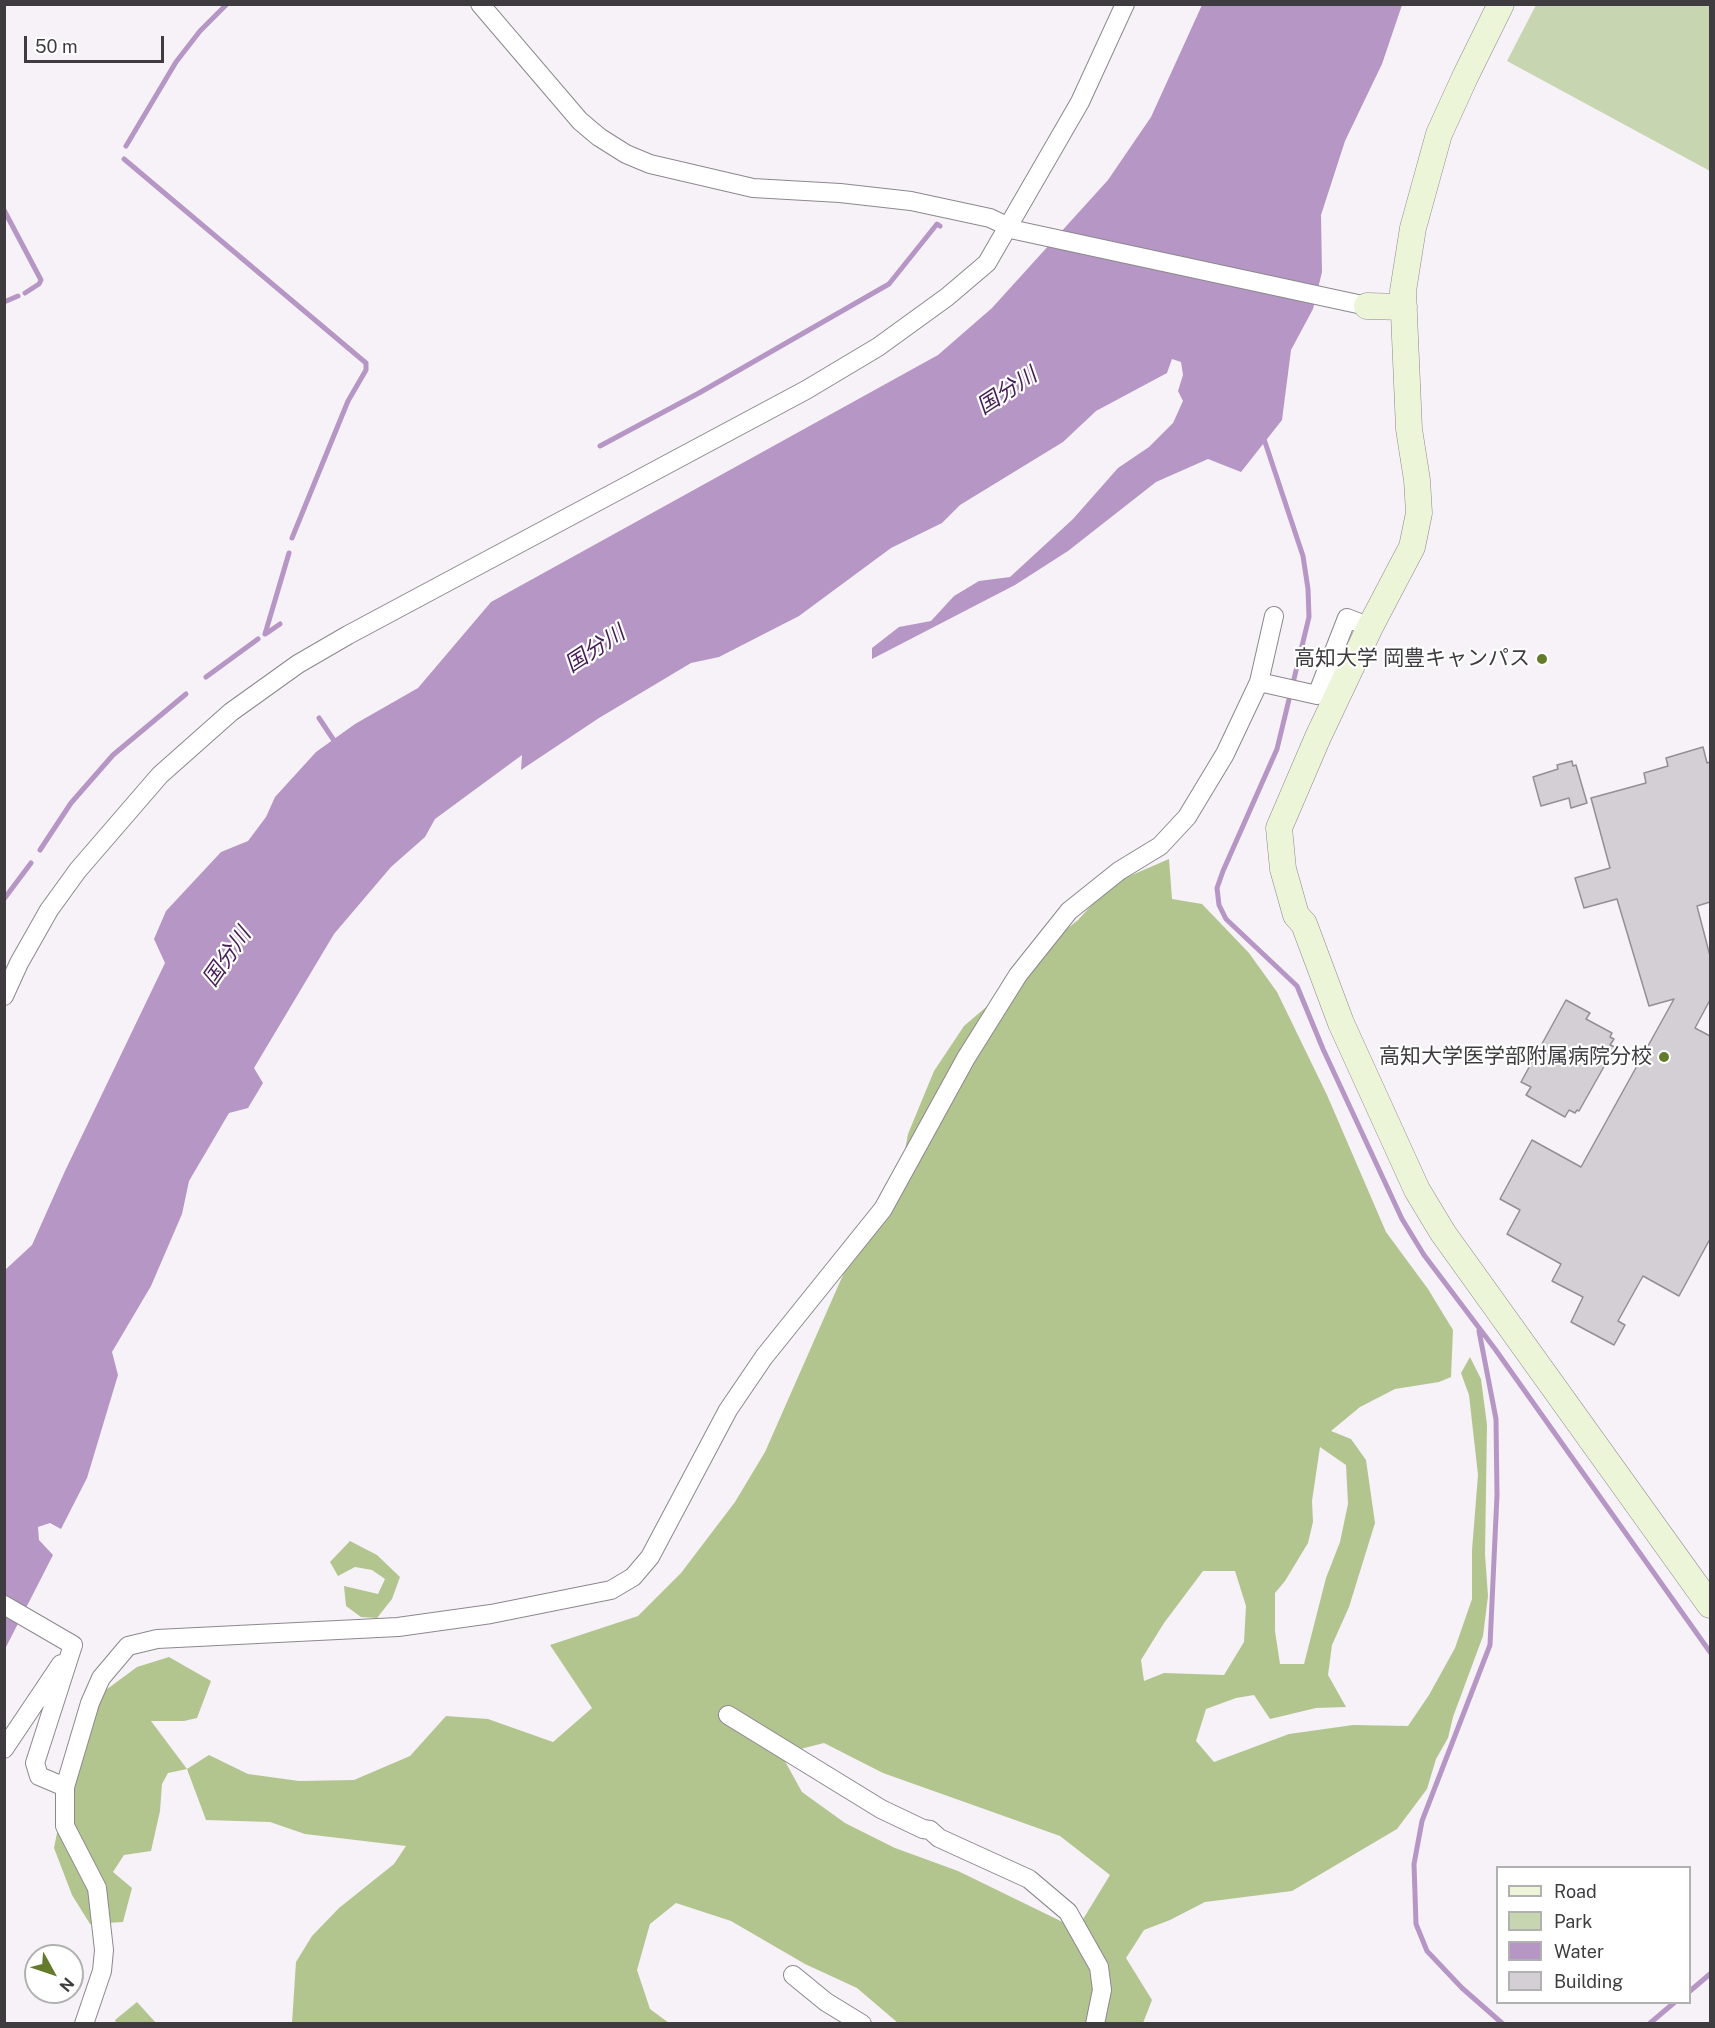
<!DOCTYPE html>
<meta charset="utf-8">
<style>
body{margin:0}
#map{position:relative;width:1715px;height:2028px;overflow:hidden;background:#f6f2f8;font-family:"Public Sans",sans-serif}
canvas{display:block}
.frame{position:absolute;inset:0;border:6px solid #3e3c3f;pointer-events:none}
.legend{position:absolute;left:1496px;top:1866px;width:195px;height:138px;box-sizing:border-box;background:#fff;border:2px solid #b2b1b2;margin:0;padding:8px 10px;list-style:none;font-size:18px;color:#3e3c3f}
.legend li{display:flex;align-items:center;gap:12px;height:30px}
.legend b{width:30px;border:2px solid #b2b1b2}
.north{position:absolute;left:24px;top:1944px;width:60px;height:60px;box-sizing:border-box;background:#fff;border:2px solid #b2b1b2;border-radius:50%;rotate:130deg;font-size:16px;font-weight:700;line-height:24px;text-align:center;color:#3e3c3f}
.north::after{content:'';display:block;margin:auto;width:21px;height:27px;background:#647b2c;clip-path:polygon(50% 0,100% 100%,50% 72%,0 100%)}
.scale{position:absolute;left:24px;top:36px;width:140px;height:27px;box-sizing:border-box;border:3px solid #3e3c3f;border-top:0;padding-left:8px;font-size:18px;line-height:21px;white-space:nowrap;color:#3e3c3f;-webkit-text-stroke:4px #fff;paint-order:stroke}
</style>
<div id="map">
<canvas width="1715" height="2028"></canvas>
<div class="frame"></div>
<ul class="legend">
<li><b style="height:8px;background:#ecf5d8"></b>Road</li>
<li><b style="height:16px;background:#c8d5b1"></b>Park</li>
<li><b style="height:16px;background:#b696c4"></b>Water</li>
<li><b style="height:16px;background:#d3cfd5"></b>Building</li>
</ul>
<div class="north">N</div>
<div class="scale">50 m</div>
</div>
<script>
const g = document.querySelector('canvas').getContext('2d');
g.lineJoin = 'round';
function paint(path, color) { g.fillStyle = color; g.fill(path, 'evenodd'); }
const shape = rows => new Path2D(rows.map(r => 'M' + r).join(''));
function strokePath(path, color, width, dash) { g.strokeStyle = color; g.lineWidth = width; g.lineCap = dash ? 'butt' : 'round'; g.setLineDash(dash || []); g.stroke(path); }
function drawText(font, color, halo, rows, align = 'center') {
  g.font = font + ' "Public Sans","Noto Sans JP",sans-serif'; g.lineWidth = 4.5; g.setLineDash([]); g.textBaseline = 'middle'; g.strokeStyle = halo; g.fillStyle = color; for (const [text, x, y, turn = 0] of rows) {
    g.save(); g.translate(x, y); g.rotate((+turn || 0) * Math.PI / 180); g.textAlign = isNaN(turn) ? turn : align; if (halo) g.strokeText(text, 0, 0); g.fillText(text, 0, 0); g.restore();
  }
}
const green = shape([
 [1536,5,1710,5,1710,171,1507,61]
]);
const forest = shape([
 [1169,859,1172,899,1202,904,1249,953,1277,992,1327,1095,1386,1232,1428,1289,1453,1330,1451,1377,1439,1382,1395,1389,1360,1407,1331,1431,1351,1439,1366,1460,1375,1523,1349,1607,1332,1645,1328,1675,1346,1707,1316,1708,1270,1719,1254,1695,1236,1698,1206,1709,1196,1741,1214,1762,1289,1734,1353,1725,1408,1726,1429,1695,1455,1648,1472,1599,1472,1550,1478,1475,1469,1395,1461,1373,1470,1357,1481,1379,1487,1425,1485,1554,1488,1596,1483,1636,1453,1717,1448,1738,1436,1759,1427,1789,1397,1829,1292,1891,1205,1902,1170,1920,1144,1930,1126,1958,1152,2000,1143,2023,898,2023,857,1988,805,1964,731,1921,676,1903,650,1924,637,1970,650,2009,669,2023,292,2023,296,1962,312,1936,339,1908,394,1864,406,1846,305,1834,270,1822,206,1820,187,1769,168,1773,162,1784,160,1811,151,1851,124,1855,113,1872,132,1888,123,1922,90,1924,72,1895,54,1848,63,1803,95,1698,137,1667,169,1657,211,1681,197,1718,184,1721,151,1721,187,1769,209,1755,248,1774,299,1781,354,1780,410,1756,446,1716,488,1719,553,1742,592,1708,550,1645,638,1616,681,1573,735,1502,765,1452,850,1259,901,1171,908,1134,934,1071,964,1026,1006,990,1043,948,1078,920,1111,884],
 [1320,1447,1346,1465,1348,1504,1340,1542,1326,1578,1304,1664,1280,1664,1275,1631,1275,1593,1285,1581,1308,1543,1313,1522,1312,1501],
 [1203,1571,1235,1571,1246,1606,1244,1642,1224,1675,1164,1673,1144,1681,1141,1660,1164,1623],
 [824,1743,883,1773,1060,1836,1110,1875,1077,1929,958,1871,895,1848,845,1823,802,1792,781,1754],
 [350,1541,377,1555,400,1577,392,1599,377,1618,361,1617,346,1606,344,1586,378,1594,385,1579,372,1570,355,1567,338,1576,330,1562],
 [137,2002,156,2023,116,2023,115,2020]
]);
const water = shape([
 [1202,5,1402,5,1382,64,1345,141,1321,215,1322,272,1313,309,1291,350,1282,420,1241,472,1208,459,1156,482,1068,551,1015,585,872,659,872,648,899,627,931,621,954,596,979,581,1010,577,1073,519,1118,468,1149,447,1173,423,1183,401,1178,391,1183,375,1181,362,1172,359,1167,373,1096,411,1063,442,960,505,942,523,891,548,799,616,719,657,691,663,599,718,521,770,522,755,435,819,425,837,391,867,334,934,254,1068,263,1083,248,1108,229,1113,189,1181,182,1214,151,1286,112,1352,118,1375,87,1478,61,1529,50,1523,38,1527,39,1540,53,1555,5,1649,5,1270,32,1245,65,1171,165,963,154,939,166,911,221,852,248,841,266,817,275,797,316,752,355,724,418,688,491,602,938,355,992,308,1108,180,1151,117]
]);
const stream = shape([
 [126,146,176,62,200,31,227,4],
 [124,159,366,363,366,370,348,401,292,538],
 [4,210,41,280,39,284,25,293],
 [4,302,18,296],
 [1263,436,1303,556,1308,589,1309,617,1277,749,1223,871,1217,888,1219,905,1226,919,1297,986,1323,1049,1402,1219,1424,1255,1495,1349,1710,1652],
 [600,446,699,393,889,284,937,224,940,226],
 [267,633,280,624],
 [265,634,289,553],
 [206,677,258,639],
 [319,718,337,745],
 [40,850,71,803,113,755,186,694],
 [4,899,31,863],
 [1479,1331,1496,1419,1497,1495,1490,1645,1422,1821,1414,1864,1416,1924,1427,1951,1462,1988,1503,2024],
 [1690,1991,1710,1974],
 [1649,2024,1675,2002]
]);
const building = shape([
 [1703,747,1707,763,1710,762,1710,902,1697,906,1710,956,1710,1000,1695,1028,1710,1036,1710,1239,1679,1296,1643,1276,1618,1321,1625,1325,1614,1345,1571,1322,1583,1297,1552,1281,1561,1264,1507,1234,1520,1210,1500,1199,1532,1140,1581,1167,1674,999,1649,1006,1617,899,1584,908,1575,878,1610,868,1591,798,1646,783,1644,773,1668,766,1666,758,1703,747],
 [1572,761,1573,766,1576,765,1587,803,1571,808,1569,798,1541,806,1533,777,1558,769,1557,765,1572,761],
 [1566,1000,1590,1013,1586,1019,1612,1033,1610,1037,1614,1039,1610,1045,1615,1047,1579,1111,1577,1110,1575,1113,1569,1110,1565,1117,1526,1095,1531,1087,1521,1082,1566,1000]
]);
const street = shape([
 [480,4,580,121,599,137,626,154,650,164,753,188,840,193,911,201,990,218,1015,230,1367,306],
 [1259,682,1274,616],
 [4,996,19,963,49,910,78,870,160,775,231,712,298,664,348,635,806,390,878,347,947,297,987,263,1080,102,1125,4],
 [4,1605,73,1645],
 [728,1715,881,1809,923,1829,930,1830,939,1838,1029,1879,1068,1912,1099,1967,1102,1990,1095,2024],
 [4,1749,61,1664],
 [65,1787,39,1776,35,1763,73,1645],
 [793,1975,826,2002,862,2024],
 [84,2024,102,1971,104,1950,97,1888,65,1826,65,1787,90,1703,101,1678,128,1646,157,1639,398,1627,491,1614,611,1590,633,1577,650,1557,728,1410,764,1357,883,1209,966,1058,1018,975,1069,911,1119,871,1160,846,1187,817,1225,754,1259,682,1317,695,1347,618,1370,627]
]);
const secondary = shape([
 [1501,4,1465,77,1439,134,1413,228,1403,291,1409,429,1417,480,1419,513,1412,547,1370,627,1318,737,1279,828,1283,869,1296,915,1304,924,1341,1023,1417,1190,1443,1233,1710,1605],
 [1367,306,1404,307]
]);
const markers = [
 [1542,659,6,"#647b2c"],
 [1664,1057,6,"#647b2c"]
];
const poiNames = [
 ["高知大学 岡豊キャンパス",1530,659],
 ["高知大学医学部附属病院分校",1652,1057]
];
const waterNames = [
 ["国分川",1007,391,-33],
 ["国分川",595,649,-33],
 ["国分川",227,957,-55]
];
paint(green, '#c8d5b1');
paint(forest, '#b2c58f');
paint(water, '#b696c4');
strokePath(stream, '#b696c4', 5);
paint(building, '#d3cfd5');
strokePath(building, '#938f95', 1.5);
strokePath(street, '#8c888d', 20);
strokePath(secondary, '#8c888d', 27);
strokePath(street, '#fff', 18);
strokePath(secondary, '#ecf5d8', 26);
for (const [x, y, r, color] of markers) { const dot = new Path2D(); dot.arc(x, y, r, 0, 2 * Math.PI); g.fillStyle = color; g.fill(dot); strokePath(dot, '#fff', 2); }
drawText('21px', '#3e3c3f', '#fff', poiNames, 'right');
drawText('italic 22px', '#471d56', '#fff', waterNames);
</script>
